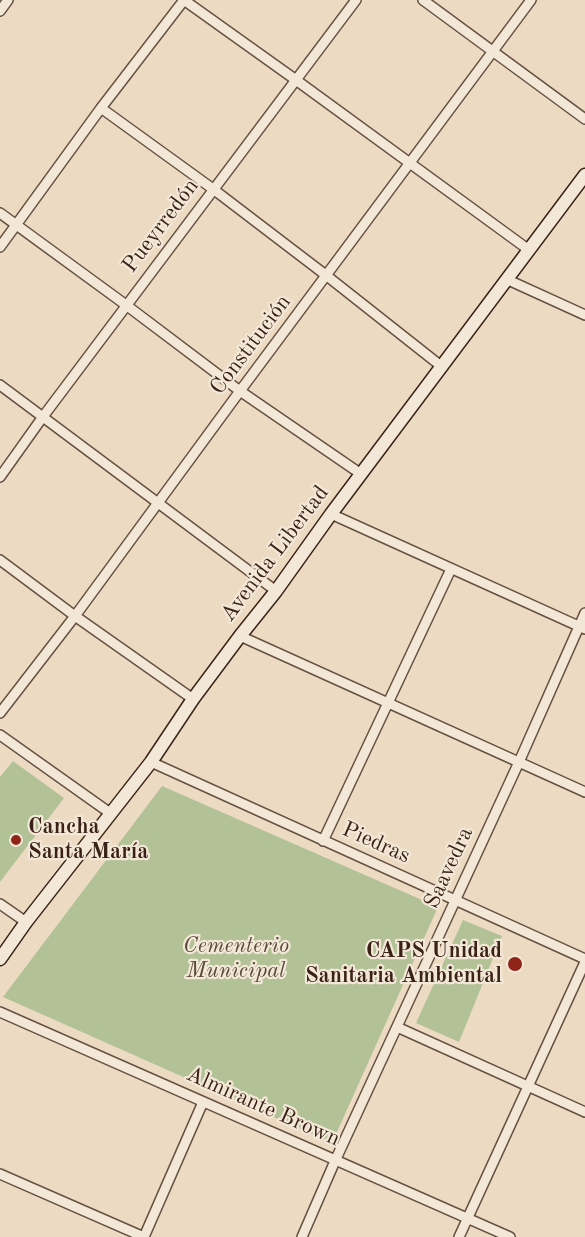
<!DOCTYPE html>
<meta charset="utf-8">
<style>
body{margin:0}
canvas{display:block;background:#ecdbc2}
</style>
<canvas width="585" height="1237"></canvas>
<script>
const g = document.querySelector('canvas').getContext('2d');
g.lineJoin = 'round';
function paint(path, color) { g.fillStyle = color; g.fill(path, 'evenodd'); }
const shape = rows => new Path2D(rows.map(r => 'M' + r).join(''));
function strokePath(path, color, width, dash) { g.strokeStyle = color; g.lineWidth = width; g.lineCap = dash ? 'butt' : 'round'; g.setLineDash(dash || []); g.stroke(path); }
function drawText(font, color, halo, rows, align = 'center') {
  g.font = font + ' "Old Standard TT",serif'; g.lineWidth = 4.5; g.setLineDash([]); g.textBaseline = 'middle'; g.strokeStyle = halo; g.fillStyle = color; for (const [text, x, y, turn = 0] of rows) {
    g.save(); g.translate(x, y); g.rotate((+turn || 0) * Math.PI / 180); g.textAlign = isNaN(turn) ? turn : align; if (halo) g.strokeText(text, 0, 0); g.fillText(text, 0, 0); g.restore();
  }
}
const green = shape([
 [13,761,64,798,0,882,0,777],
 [162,786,438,907,332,1143,3,997],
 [463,920,502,936,459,1042,416,1023]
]);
const minor = shape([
 [184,0,296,80,529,250],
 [423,0,585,119],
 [0,11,8,0],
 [101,108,213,189,327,276,441,366],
 [0,213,126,305,240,391,361,474],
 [0,247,101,108,184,0],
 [506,279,585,315],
 [0,385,276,591],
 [0,477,42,418,356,0],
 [331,514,585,629],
 [0,560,75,616,193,699],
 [240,636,585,792],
 [0,713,75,616,240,391,531,0],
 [0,735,110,813],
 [151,762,585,959],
 [323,841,451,569],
 [0,904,26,922],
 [0,1012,510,1237],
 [397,1027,585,1112],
 [0,1174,144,1237,203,1102],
 [302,1237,335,1161,519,762,585,613],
 [459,1237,585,962]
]);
const secondary = shape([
 [0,959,26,922,151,762,193,699,240,636,276,591,331,514,585,175]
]);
const markers = [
 [16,840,6,"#8f2418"],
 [515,964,8,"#8f2418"]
];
const streetNames = [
 ["Pueyrredón",161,226,-53],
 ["Constitución",251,345,-53],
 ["Avenida Libertad",275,554,-53],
 ["Piedras",376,843,24],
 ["Saavedra",449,868,-65],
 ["Almirante Brown",263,1107,24]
];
const poiNames = [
 ["Cancha",28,827],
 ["Santa María",28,852],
 ["CAPS Unidad",502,951,"right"],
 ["Sanitaria Ambiental",502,976,"right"]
];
const parkNames = [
 ["Cementerio",236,946],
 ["Municipal",236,971]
];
paint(green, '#b3c197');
strokePath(minor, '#675042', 12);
strokePath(secondary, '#3b2218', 15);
strokePath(minor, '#f3e8d7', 9);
strokePath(secondary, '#f3e8d7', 12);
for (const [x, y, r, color] of markers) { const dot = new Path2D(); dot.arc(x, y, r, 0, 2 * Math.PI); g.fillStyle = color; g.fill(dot); strokePath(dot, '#f3e8d7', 2); }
drawText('22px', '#3b2218', '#f3e8d7', streetNames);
drawText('bold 22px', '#3b2218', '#f3e8d7', poiNames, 'left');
drawText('italic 22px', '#594a38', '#f3e8d7', parkNames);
</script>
